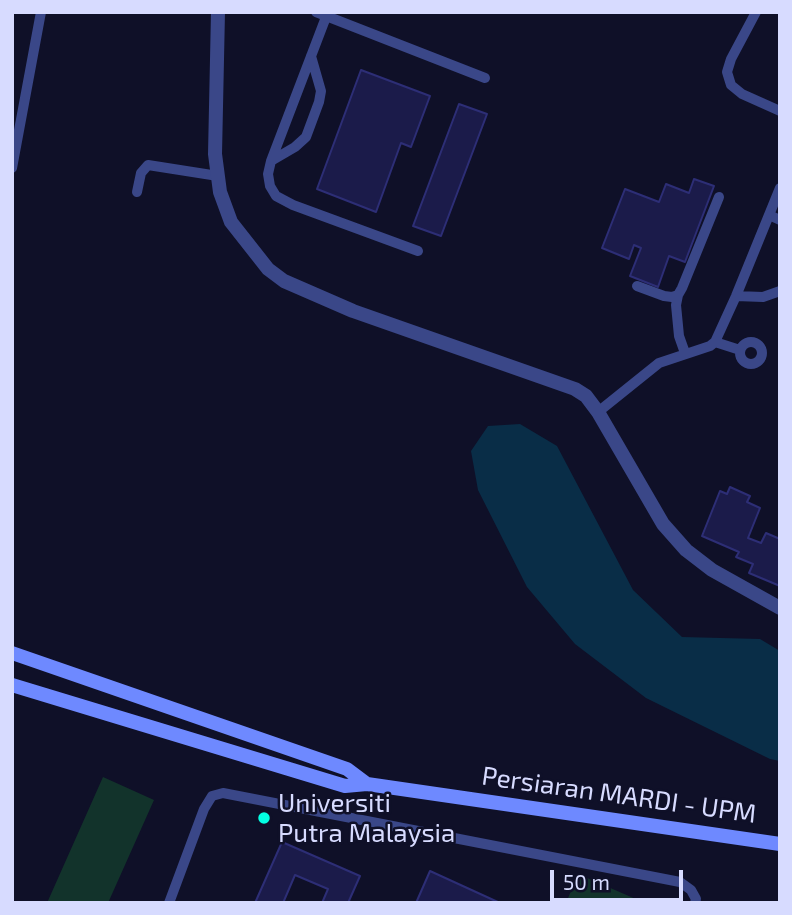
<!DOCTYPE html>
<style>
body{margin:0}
#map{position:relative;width:792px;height:915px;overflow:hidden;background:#0f1028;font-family:"Exo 2",sans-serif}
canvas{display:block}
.frame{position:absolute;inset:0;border:14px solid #d7dbff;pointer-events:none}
.scale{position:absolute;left:550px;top:870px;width:133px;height:32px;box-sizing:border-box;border:4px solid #d7dbff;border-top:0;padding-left:9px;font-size:21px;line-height:24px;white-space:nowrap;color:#d7dbff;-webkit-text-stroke:5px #0f1028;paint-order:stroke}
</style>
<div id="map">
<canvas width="792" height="915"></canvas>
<div class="frame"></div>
<div class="scale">50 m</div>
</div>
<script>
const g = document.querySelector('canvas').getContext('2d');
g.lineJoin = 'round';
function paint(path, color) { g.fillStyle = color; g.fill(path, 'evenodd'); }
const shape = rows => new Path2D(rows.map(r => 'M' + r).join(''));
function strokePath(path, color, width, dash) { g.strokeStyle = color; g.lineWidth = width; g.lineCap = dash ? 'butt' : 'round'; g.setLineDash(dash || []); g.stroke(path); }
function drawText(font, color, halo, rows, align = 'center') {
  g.font = font + ' "Exo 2",sans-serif'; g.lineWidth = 5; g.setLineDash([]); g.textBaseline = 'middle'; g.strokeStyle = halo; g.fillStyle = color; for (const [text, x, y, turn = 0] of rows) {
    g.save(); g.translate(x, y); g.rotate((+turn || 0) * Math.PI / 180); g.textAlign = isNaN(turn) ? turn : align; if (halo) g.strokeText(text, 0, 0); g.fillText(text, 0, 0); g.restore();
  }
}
const green = shape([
 [103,777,154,800,108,903,47,903],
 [578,874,645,903,566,903]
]);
const water = shape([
 [520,424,557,446,633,590,682,637,760,639,780,651,780,761,770,759,646,698,575,644,527,587,478,490,471,451,488,426]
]);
const building = shape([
 [361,70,430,96,411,147,401,143,376,212,317,189,361,70],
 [459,104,487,114,441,236,413,226,459,104],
 [694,179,714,186,685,262,669,256,658,287,630,276,641,248,634,245,629,259,602,248,625,189,659,202,666,184,689,193,694,179],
 [730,487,750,496,747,502,760,508,748,538,761,543,766,533,780,539,780,586,749,573,753,564,736,557,739,552,702,536,720,491,727,494,730,487],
 [282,842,360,876,348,903,322,903,328,889,295,875,283,903,255,903,282,842],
 [430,871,500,903,416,903,430,871]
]);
const lane = shape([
 [316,12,485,78],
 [756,12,731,59,727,72,731,85,742,94,780,111],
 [326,17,271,161,268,174,270,186,276,196,293,205,418,251],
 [271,161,295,147,306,137,319,102,321,91,311,56],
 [12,168,41,12],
 [137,192,141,173,148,165,218,176],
 [769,215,780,220],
 [637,286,664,296,672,297,678,295,682,288,719,197],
 [678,295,676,305,679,336,685,353],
 [736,296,763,297,780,291],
 '740 353a11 11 0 1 1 22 0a11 11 0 1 1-22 0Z',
 [715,342,740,350],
 [598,412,659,363,710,346,715,342,736,296,780,188],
 [169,903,204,809,212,796,223,793,680,882,691,890,696,899,695,903]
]);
const street = shape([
 [218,12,215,154,220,192,231,222,268,269,284,281,353,311,575,389,586,396,598,412,663,524,686,550,712,570,780,608]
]);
const secondary = shape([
 [12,653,347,769,367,784],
 [12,685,345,786,367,784,780,844]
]);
const markers = [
 [264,818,7,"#03ffe3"]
];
const streetNames = [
 ["Persiaran MARDI - UPM",619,795,8]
];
const poiNames = [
 ["Universiti",278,803],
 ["Putra Malaysia",278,833]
];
paint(green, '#12332b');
paint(water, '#092d47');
paint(building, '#1b1b4a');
strokePath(building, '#2d2e76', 2);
strokePath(lane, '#3a4788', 10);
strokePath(street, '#3a4788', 14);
strokePath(secondary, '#6e89ff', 14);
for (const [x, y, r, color] of markers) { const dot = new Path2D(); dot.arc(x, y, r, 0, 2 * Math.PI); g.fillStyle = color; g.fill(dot); strokePath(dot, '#0f1028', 2.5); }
drawText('26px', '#d7dbff', '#0f1028', streetNames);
drawText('26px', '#d7dbff', '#0f1028', poiNames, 'left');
</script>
